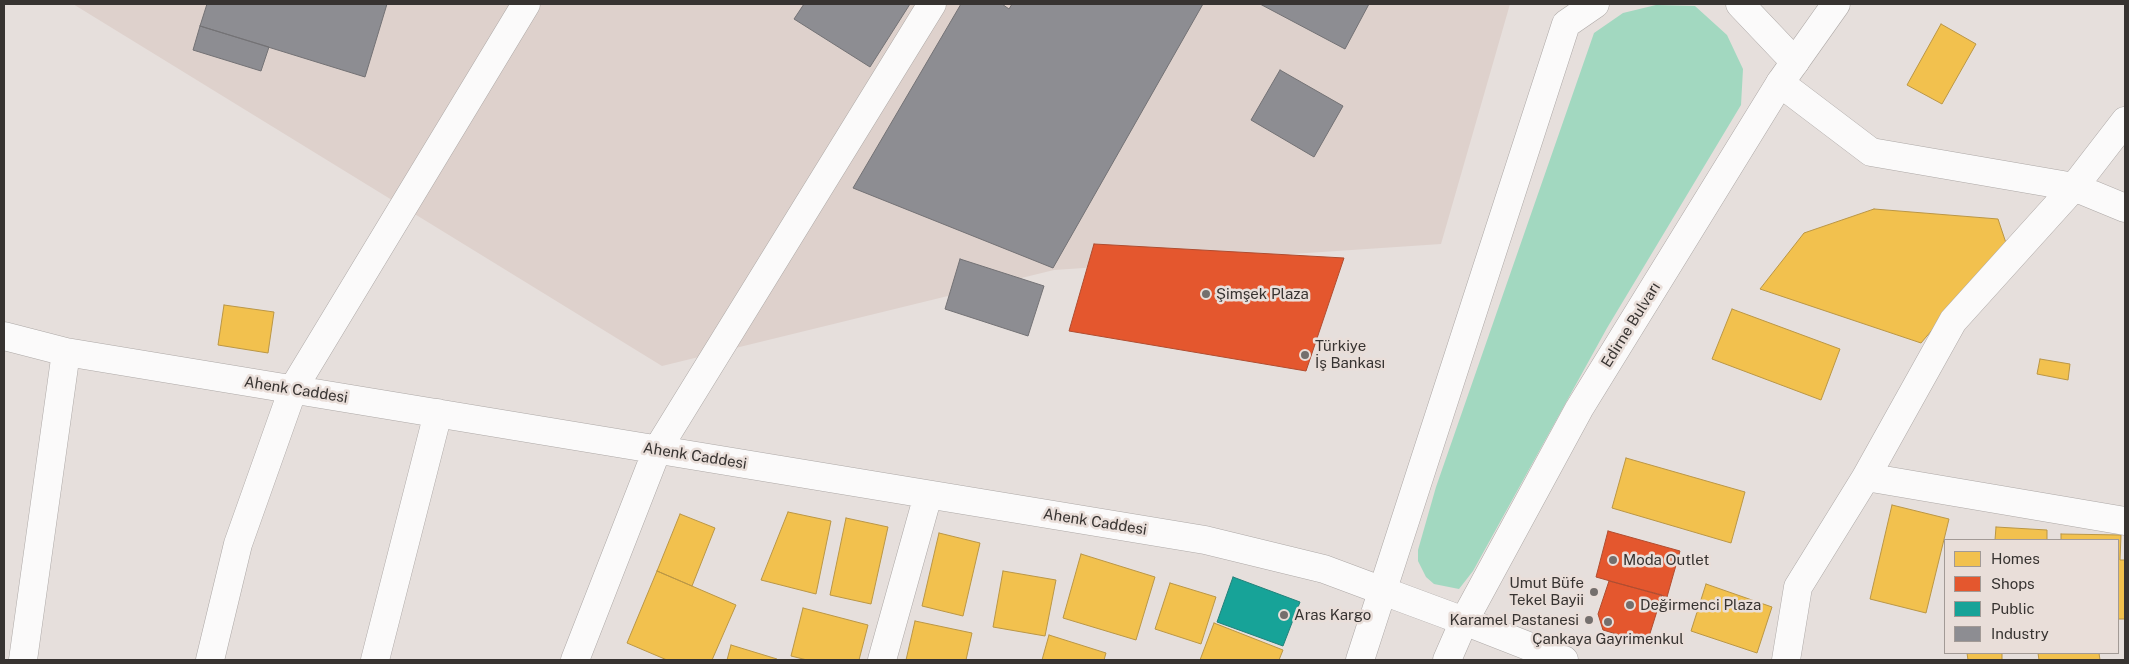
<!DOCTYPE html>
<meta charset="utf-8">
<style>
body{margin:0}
#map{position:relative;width:2129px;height:664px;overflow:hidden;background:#e6dfdc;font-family:"Public Sans",sans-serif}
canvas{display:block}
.frame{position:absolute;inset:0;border:5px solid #373331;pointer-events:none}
.legend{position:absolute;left:1944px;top:539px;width:175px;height:115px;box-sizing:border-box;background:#e9ded9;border:1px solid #a29a96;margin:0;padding:6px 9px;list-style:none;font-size:15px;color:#373331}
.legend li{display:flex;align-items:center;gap:10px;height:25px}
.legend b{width:25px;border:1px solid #a29a96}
</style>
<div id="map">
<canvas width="2129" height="664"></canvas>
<div class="frame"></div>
<ul class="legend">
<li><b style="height:14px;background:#f2c14e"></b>Homes</li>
<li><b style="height:14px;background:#e4572e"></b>Shops</li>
<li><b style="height:14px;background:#17a398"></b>Public</li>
<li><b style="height:14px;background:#8d8d92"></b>Industry</li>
</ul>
</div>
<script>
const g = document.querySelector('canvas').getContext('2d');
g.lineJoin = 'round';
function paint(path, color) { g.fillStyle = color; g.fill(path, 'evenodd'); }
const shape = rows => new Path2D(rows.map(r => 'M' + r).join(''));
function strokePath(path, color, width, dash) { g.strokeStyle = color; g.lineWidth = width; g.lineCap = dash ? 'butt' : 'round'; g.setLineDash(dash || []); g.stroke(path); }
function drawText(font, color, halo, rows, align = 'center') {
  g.font = font + ' "Public Sans",sans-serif'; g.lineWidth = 5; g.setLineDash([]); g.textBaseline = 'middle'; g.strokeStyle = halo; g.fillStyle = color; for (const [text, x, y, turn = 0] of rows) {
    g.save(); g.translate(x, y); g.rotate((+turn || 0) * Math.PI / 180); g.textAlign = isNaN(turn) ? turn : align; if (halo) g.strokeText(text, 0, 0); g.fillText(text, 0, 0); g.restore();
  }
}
const built = shape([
 [73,4,1510,4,1441,244,1054,270,662,366]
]);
const green = shape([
 [1656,5,1695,6,1727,35,1743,69,1741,105,1607,328,1473,571,1459,589,1434,584,1426,577,1418,561,1418,550,1436,487,1594,33,1623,13]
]);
const homes = shape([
 [1941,24,1976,44,1942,104,1907,85,1941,24],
 [1874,209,1998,219,2006,243,1921,343,1760,289,1804,233,1874,209],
 [224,305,274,312,268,353,218,345,224,305],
 [1732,309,1840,349,1821,400,1712,359,1732,309],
 [2040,359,2070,364,2068,380,2037,374,2040,359],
 [1626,458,1745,492,1731,543,1612,508,1626,458],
 [1892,505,1949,519,1926,613,1870,599,1892,505],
 [788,512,831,521,816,594,761,580,788,512],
 [680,514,715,528,692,586,657,571,680,514],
 [846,518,888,527,871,604,830,595,846,518],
 [1996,527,2047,530,2047,540,1995,540,1996,527],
 [939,533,980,543,963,616,922,606,939,533],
 [2061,534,2121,535,2120,560,2125,560,2125,619,2118,619,2118,540,2061,540,2061,534],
 [1081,554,1155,577,1136,640,1063,618,1081,554],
 [657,571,736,605,712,660,667,660,627,643,657,571],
 [1003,571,1056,580,1045,636,993,627,1003,571],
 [1170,583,1216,597,1201,644,1155,629,1170,583],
 [1706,584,1772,607,1757,653,1691,631,1706,584],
 [803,608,868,625,859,660,807,660,791,656,803,608],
 [915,621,972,633,966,660,906,660,915,621],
 [1214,623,1283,650,1279,660,1200,660,1214,623],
 [1049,635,1106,653,1104,660,1042,660,1049,635],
 [731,645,777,659,777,660,727,660,731,645],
 [1967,653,2002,653,2002,660,1968,660,1967,653],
 [2038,653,2099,653,2100,660,2039,660,2038,653]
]);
const shops = shape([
 [1094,244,1344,258,1306,371,1069,331,1094,244],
 [1608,531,1680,551,1667,597,1596,577,1608,531],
 [1609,581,1662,595,1647,643,1603,630,1598,614,1609,581]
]);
const public = shape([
 [1233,577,1300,602,1283,646,1217,622,1233,577]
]);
const industry = shape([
 [207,4,387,4,365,77,200,26,207,4],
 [804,4,910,4,870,67,794,19,804,4],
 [961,4,1002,4,1009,9,1012,4,1203,4,1053,268,853,188,961,4],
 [1260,4,1369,4,1345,49,1260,4],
 [200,26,269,47,261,71,193,50,200,26],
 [1280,70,1343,106,1314,157,1251,120,1280,70],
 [960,259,1044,286,1028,336,945,309,960,259]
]);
const minor = shape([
 [1740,4,1795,62],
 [1780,83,1871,152,2074,187,2125,208],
 [4,336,66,352,1205,540,1324,569,1383,591],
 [1866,477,2125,521],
 [1464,621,1564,660],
 [23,660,66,352],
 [210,660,238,544,293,389,526,4],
 [375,660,438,413],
 [575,660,657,450,932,4],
 [882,660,928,495],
 [1786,660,1798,587,1866,477,1953,321,2074,187,2125,121]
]);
const major = shape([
 [1383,591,1464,621]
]);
const highway = shape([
 [1360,660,1566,24,1595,4],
 [1447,660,1464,621,1579,409,1780,83,1836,4]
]);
const markers = [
 [1206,294,5,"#746f6d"],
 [1305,355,5,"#746f6d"],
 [1613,560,5,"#746f6d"],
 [1594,592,5,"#746f6d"],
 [1630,605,5,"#746f6d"],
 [1284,615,5,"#746f6d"],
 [1589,620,5,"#746f6d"],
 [1608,622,5,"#746f6d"]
];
const poiNames = [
 ["Şimşek Plaza",1216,294],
 ["Türkiye",1315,346],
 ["İş Bankası",1315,363],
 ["Moda Outlet",1623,560],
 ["Umut Büfe",1584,583,"right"],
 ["Tekel Bayii",1584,600,"right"],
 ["Değirmenci Plaza",1640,605],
 ["Aras Kargo",1294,615],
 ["Karamel Pastanesi",1579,620,"right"],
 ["Çankaya Gayrimenkul",1608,639,"center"]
];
const streetNames = [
 ["Edirne Bulvarı",1631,325,-58],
 ["Ahenk Caddesi",296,390,9],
 ["Ahenk Caddesi",695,456,9],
 ["Ahenk Caddesi",1095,522,9]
];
paint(built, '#ded1cc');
paint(green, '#a2d8c0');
paint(homes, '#f2c14e');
strokePath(homes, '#ba9645', 1);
paint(shops, '#e4572e');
strokePath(shops, '#b04c2f', 1);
paint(public, '#17a398');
strokePath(public, '#218179', 1);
paint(industry, '#8d8d92');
strokePath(industry, '#737275', 1);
strokePath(minor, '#ada8a6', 29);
strokePath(major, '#ada8a6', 29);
strokePath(highway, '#ada8a6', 29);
strokePath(minor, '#fbfafa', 28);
strokePath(major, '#fbfafa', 28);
strokePath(highway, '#fbfafa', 28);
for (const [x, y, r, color] of markers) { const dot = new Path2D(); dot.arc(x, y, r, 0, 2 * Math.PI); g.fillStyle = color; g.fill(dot); strokePath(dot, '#e9ded9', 2); }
drawText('15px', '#373331', '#e9ded9', poiNames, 'left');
drawText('15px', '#373331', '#e9ded9', streetNames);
</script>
